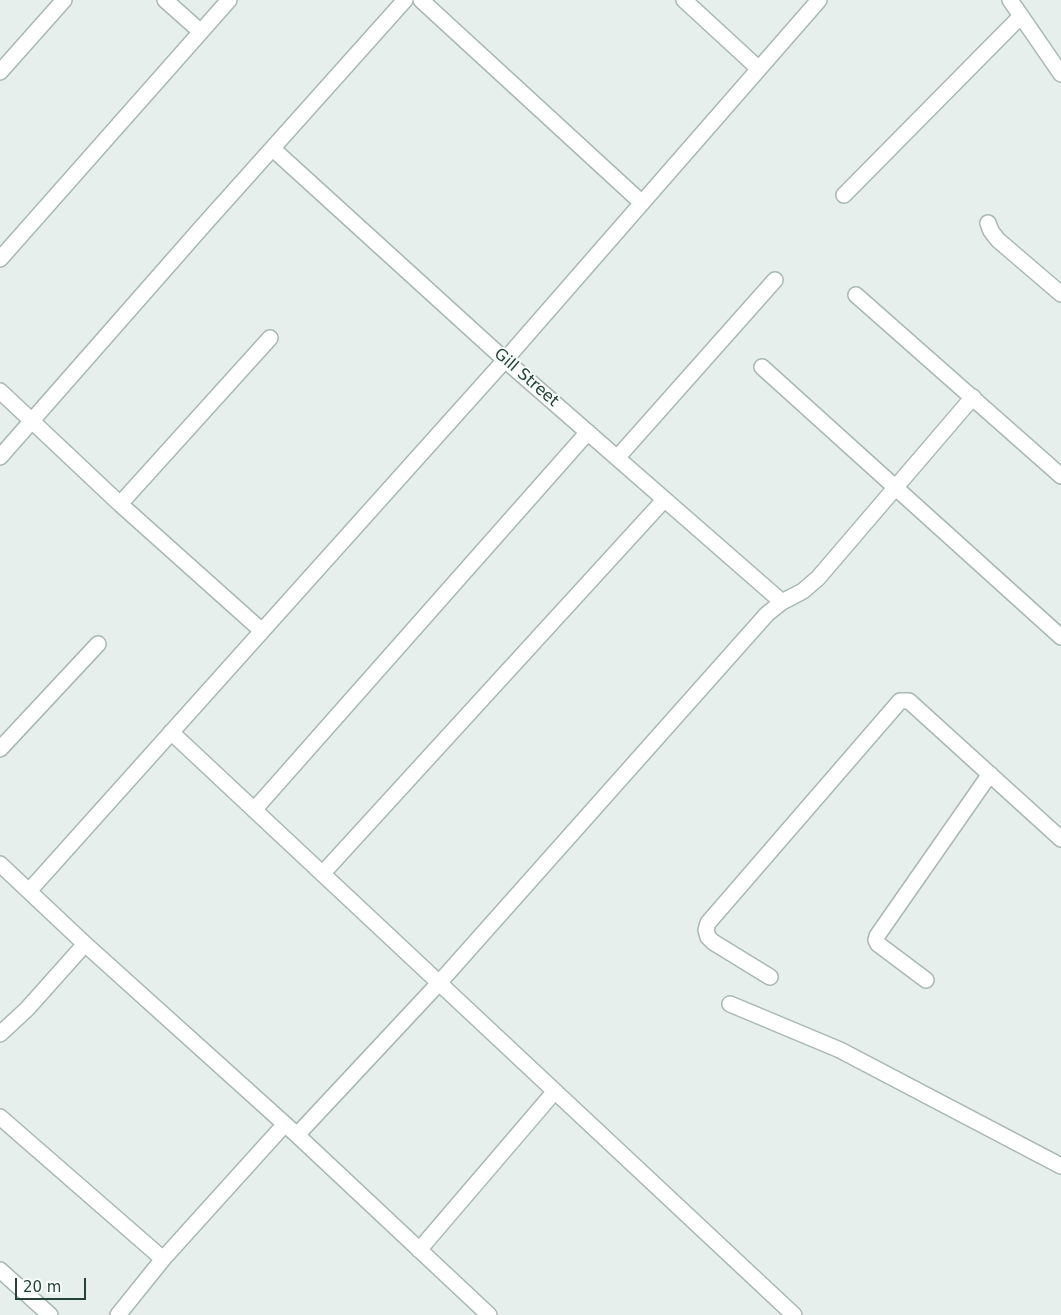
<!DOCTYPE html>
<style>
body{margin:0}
#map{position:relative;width:1061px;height:1315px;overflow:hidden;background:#e6efeb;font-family:"DejaVu Sans",sans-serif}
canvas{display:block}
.scale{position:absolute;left:15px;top:1278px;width:71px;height:22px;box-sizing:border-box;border:2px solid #24423a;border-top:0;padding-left:6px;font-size:15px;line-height:18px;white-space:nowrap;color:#24423a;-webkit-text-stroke:4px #f7fbf9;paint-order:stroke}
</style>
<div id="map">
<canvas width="1061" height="1315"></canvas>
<div class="scale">20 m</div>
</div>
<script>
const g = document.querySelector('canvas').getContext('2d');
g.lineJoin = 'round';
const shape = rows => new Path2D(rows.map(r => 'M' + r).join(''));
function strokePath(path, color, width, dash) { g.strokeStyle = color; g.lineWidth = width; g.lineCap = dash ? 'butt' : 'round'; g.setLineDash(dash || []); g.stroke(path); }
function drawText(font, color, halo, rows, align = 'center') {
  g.font = font + ' "DejaVu Sans",sans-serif'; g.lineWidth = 4; g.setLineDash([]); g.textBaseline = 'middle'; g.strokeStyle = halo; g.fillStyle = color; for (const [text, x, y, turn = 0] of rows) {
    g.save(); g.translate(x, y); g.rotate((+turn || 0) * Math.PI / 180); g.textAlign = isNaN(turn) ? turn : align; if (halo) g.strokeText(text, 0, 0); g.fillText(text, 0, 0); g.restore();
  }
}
const street = shape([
 [165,0,201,32],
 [421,0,642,203],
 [684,0,759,69],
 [1010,0,1061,74],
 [0,72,64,0],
 [273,149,505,360,782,602],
 [844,195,1021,16],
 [988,223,991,231,998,240,1061,294],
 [0,259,229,0],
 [856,295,1061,476],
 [762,367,1061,637],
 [0,391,120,504,262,631],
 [0,457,202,227,405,0],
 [617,458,775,280],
 [120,504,270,338],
 [171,732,794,1315],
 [0,749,98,644],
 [254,810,588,432],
 [0,864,85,944,297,1135,489,1315],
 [323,873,664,500],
 [29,891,505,360,819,0],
 [770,977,713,942,708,937,706,930,708,923,900,701,909,701,1061,839],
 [926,980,878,944,876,940,877,936,990,774],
 [730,1004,840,1050,1061,1166],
 [0,1034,27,1009,85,944],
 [0,1117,163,1259],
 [297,1135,439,983,767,614,782,602,803,591,818,578,973,397],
 [419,1250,555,1091],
 [0,1270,50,1315],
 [118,1315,163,1259,285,1124]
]);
const streetNames = [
 ["Gill Street",526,378,41]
];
strokePath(street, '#a8b8b2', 18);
strokePath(street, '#fff', 15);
drawText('16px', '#24423a', '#f7fbf9', streetNames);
</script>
